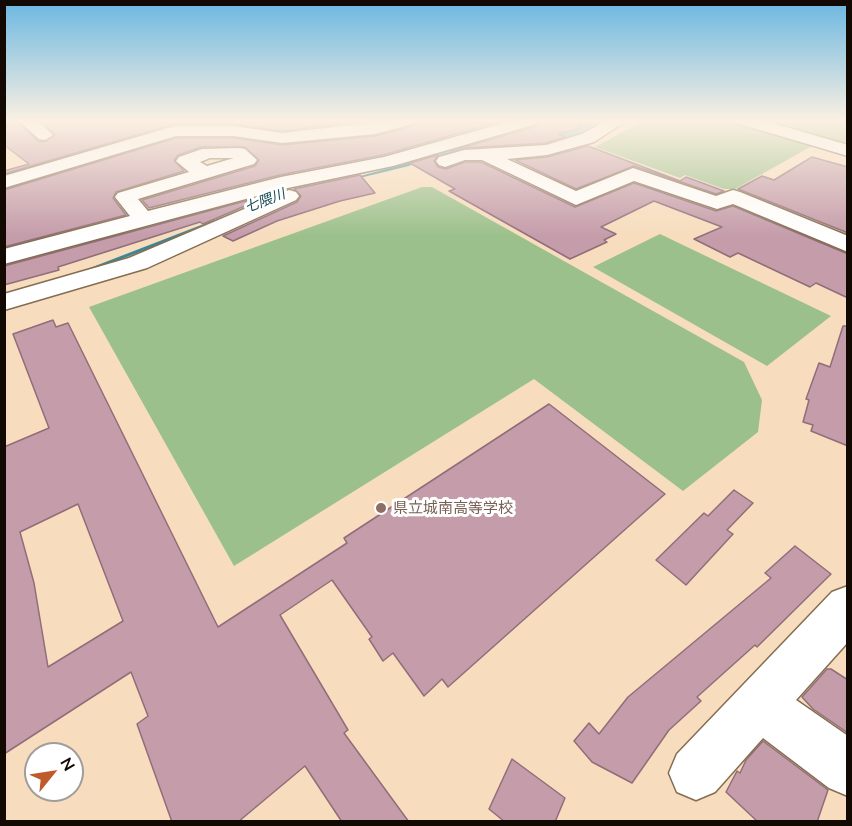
<!DOCTYPE html>
<meta charset="utf-8">
<style>
body{margin:0}
#map{position:relative;width:852px;height:826px;overflow:hidden;background:#f7ddbe;font-family:Mulish,sans-serif}
canvas{display:block}
.frame{position:absolute;inset:0;border:6px solid #120a02;pointer-events:none}
.north{position:absolute;left:24px;top:742px;width:60px;height:60px;box-sizing:border-box;background:#fff;border:2px solid #a09d9a;border-radius:50%;rotate:60deg;font-size:16px;font-weight:700;line-height:24px;text-align:center;color:#120a02}
.north::after{content:'';display:block;margin:auto;width:21px;height:27px;background:#bf5a2a;clip-path:polygon(50% 0,100% 100%,50% 72%,0 100%)}
</style>
<div id="map">
<canvas width="852" height="826"></canvas>
<div class="frame"></div>
<div class="north">N</div>
</div>
<script>
const g = document.querySelector('canvas').getContext('2d');
g.lineJoin = 'round';
function paint(path, color) { g.fillStyle = color; g.fill(path, 'evenodd'); }
const shape = rows => new Path2D(rows.map(r => 'M' + r).join(''));
function strokePath(path, color, width, dash) { g.strokeStyle = color; g.lineWidth = width; g.lineCap = dash ? 'butt' : 'round'; g.setLineDash(dash || []); g.stroke(path); }
function drawText(font, color, halo, rows, align = 'center') {
  g.font = font + ' Mulish,"Noto Sans JP",sans-serif'; g.lineWidth = 6; g.setLineDash([]); g.textBaseline = 'middle'; g.strokeStyle = halo; g.fillStyle = color; for (const [text, x, y, turn = 0] of rows) {
    g.save(); g.translate(x, y); g.rotate((+turn || 0) * Math.PI / 180); g.textAlign = isNaN(turn) ? turn : align; if (halo) g.strokeText(text, 0, 0); g.fillText(text, 0, 0); g.restore();
  }
}
const green = shape([
 [643,121,731,121,812,146,735,189,724,189,685,175,680,178,595,147],
 [766,121,847,121,847,145],
 [422,187,432,187,744,362,762,400,758,432,683,491,534,379,234,566,89,307],
 [660,234,831,316,767,366,593,267]
]);
const stream = shape([
 [445,150,449,151,409,166,351,180,349,179,405,164,445,150],
 [214,220,216,221,216,223,82,274,78,274,77,273,214,220]
]);
const river = shape([
 [582,121,614,121,611,126,576,144,542,155,447,159,438,157,434,151,438,145,447,143,540,139,582,121]
]);
const building = shape([
 [4,121,17,121,38,141,45,142,55,135,42,121,362,121,282,131,234,124,174,124,4,174,4,171,29,164,4,145,4,127,8,127,4,121],
 [416,121,501,121,383,155,280,175,149,208,142,200,255,166,259,160,245,147,201,147,178,155,174,160,184,171,116,192,113,198,126,215,4,247,4,190,176,138,234,138,282,145,375,136,413,126,416,121],
 [540,121,580,121,581,128,558,134,565,137,546,143,464,148,451,151,537,126,540,121],
 [588,146,680,181,686,177,724,191,716,194,634,166,576,189,515,160,547,157,588,146],
 [438,155,434,161,438,167,446,169,465,162,481,162,575,207,634,183,716,211,733,206,848,254,848,298,816,283,810,287,738,253,730,257,694,239,722,227,654,201,601,227,616,234,604,240,607,242,570,259,449,191,455,189,410,163,438,155],
 [812,157,848,167,848,233,738,189,762,176,774,180,812,157],
 [360,175,375,193,340,201,277,221,233,241,223,236,297,202,301,196,294,189,360,175],
 [275,193,203,224,200,222,58,267,59,270,4,285,4,266,275,193],
 [53,320,56,327,68,323,218,627,347,543,344,538,549,404,665,494,448,687,442,679,424,696,393,653,383,661,369,639,372,637,332,580,280,615,348,730,344,733,409,822,342,822,305,766,238,822,172,822,137,724,148,716,131,672,4,754,4,447,49,428,13,334,53,320],
 [78,504,123,621,48,667,34,583,20,532,78,504],
 [843,326,848,326,848,446,811,431,813,425,803,422,809,400,806,399,819,363,830,367,843,326],
 [734,490,753,503,727,530,733,534,686,585,656,560,704,513,708,516,734,490],
 [795,546,831,574,757,647,755,645,697,697,701,701,669,730,632,783,592,762,574,741,589,723,599,734,628,697,771,578,765,573,795,546],
 [827,669,831,669,848,680,848,733,813,709,802,697,827,669],
 [763,741,828,790,817,822,758,822,726,792,737,771,740,773,746,760,763,741],
 [512,759,565,798,555,822,505,822,489,809,512,759]
]);
const minor = shape([
 [19,121,38,121,53,135,45,140,39,139,19,121],
 [385,121,414,121,412,124,375,134,282,143,234,136,176,136,4,188,4,176,175,126,234,126,282,133,385,121],
 [511,121,538,121,536,124,393,166,283,189,4,264,4,249,130,216,115,197,118,193,189,172,176,161,179,157,202,149,239,148,245,149,257,160,254,164,138,199,148,211,281,177,384,157,511,121],
 [210,158,234,158,207,166,200,162,210,158],
 [605,121,626,121,594,142,547,155,507,159,576,191,633,168,716,196,733,190,740,192,848,236,848,252,733,204,717,209,634,181,576,205,482,160,465,160,445,167,439,165,436,161,439,157,464,150,546,145,582,134,605,121],
 [738,121,765,121,848,145,848,156,740,124,738,121],
 [289,190,296,192,299,196,296,200,147,268,4,310,4,294,129,258,289,190],
 [848,586,848,642,796,700,848,736,848,796,829,788,763,738,715,792,696,800,677,792,669,773,677,754,832,592,848,586]
]);
const markers = [
 [381,508,6,"#8d6e63"]
];
const farWaternames = [
 ["七隈川",265,201,-21]
];
const educationNames = [
 ["県立城南高等学校",393,508]
];
paint(green, '#9bc08b');
paint(stream, '#3b8796');
paint(river, '#4dbcd6');
paint(building, '#c49caa');
strokePath(building, '#916d7a', 1.5);
strokePath(minor, '#846d51', 3);
paint(minor, '#fff');
const sky = g.createLinearGradient(0, 0, 0, 237);
sky.addColorStop(0, '#6ab7e1');
sky.addColorStop(0.51, '#fbf0e2');
sky.addColorStop(1, '#fbf0e200');
g.fillStyle = sky;
g.fillRect(0, 0, 852, 237);
for (const [x, y, r, color] of markers) { const dot = new Path2D(); dot.arc(x, y, r, 0, 2 * Math.PI); g.fillStyle = color; g.fill(dot); strokePath(dot, '#fff', 2); }
drawText('italic 14px', '#194954', '#fff', farWaternames);
drawText('15px', '#785e54', '#fff', educationNames, 'left');
</script>
